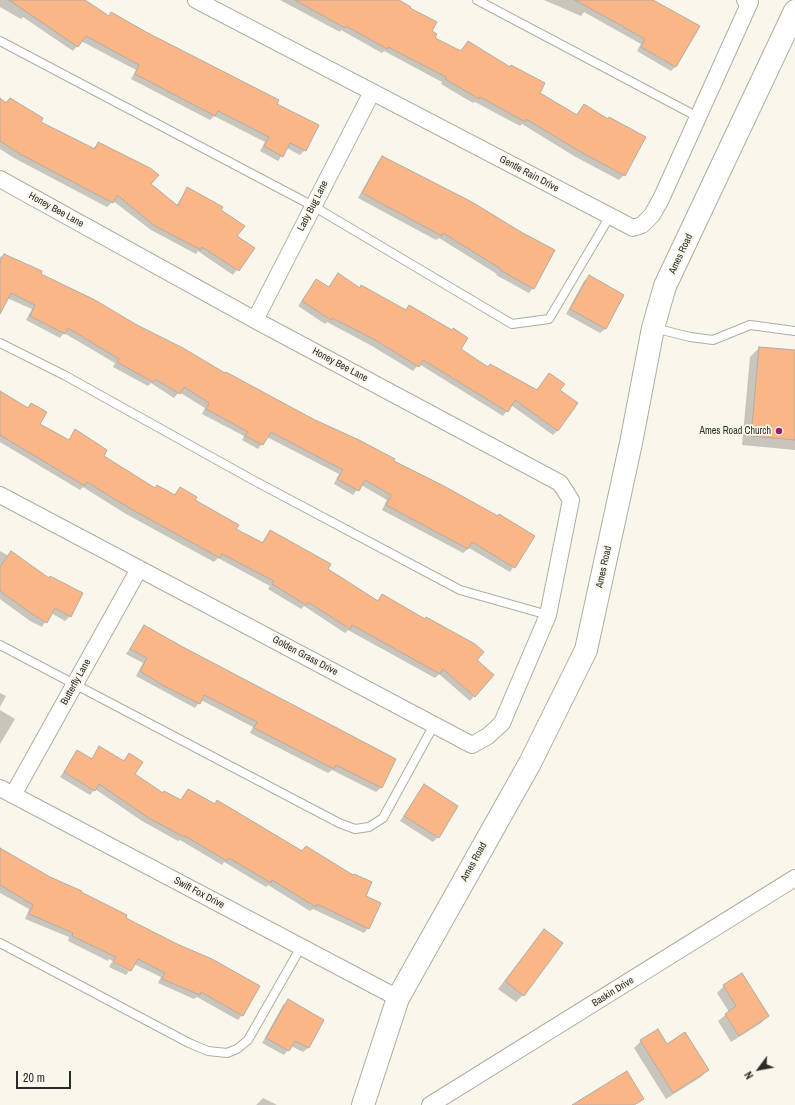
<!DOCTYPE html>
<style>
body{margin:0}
#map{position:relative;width:795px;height:1105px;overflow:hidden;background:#f9f7eb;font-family:"Archivo Narrow",sans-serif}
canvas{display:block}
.north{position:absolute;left:739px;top:1049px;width:40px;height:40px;-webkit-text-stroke:3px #f9f7eb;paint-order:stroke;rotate:238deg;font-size:11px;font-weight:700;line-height:16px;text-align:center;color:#2d2c28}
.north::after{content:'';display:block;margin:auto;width:14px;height:18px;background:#2d2c28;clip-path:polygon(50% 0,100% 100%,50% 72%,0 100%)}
.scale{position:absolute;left:16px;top:1071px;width:55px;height:18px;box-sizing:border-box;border:2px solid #2d2c28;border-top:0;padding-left:5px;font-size:12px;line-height:14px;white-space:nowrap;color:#2d2c28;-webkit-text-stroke:3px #f9f7eb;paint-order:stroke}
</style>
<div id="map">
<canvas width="795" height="1105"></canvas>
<div class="north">N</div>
<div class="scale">20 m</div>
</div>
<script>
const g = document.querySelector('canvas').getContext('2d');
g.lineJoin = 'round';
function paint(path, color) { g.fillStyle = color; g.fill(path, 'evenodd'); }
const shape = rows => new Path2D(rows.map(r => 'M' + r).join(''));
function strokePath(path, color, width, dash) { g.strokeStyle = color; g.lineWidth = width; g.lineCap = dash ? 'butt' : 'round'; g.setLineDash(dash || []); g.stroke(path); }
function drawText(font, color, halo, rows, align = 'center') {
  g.font = font + ' "Archivo Narrow",sans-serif'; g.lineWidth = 3.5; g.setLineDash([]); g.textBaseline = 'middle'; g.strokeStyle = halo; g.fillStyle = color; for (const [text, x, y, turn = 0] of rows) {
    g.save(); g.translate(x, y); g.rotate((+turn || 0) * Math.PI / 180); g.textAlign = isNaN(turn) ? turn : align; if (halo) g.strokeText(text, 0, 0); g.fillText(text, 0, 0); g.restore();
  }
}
const shadow = shape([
 [0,0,83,0,108,17,112,13,276,104,305,150,300,155,287,148,278,161,260,151,265,142,214,116,210,120,131,79,136,70,81,41,73,51,23,17,21,19,0,7],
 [280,0,396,0,435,23,431,32,433,38,460,52,468,42,509,68,511,66,539,93,575,116,584,105,624,175,619,180,574,156,522,124,520,126,475,102,473,103,441,84,442,82,384,51,382,53,341,30,340,32],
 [544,0,651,0,675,67,671,71,637,51,641,44,584,12,581,16],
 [0,99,5,103,10,99,40,122,93,149,98,143,176,206,187,189,220,210,236,236,253,248,233,275,198,251,196,254,151,230,113,201,107,207,16,159,0,149],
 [383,157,533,288,529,293,496,275,497,274,439,238,436,240,358,198,378,162],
 [4,255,225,374,533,536,510,572,469,548,463,553,382,510,387,500,361,485,353,495,334,484,339,474,267,437,258,449,242,440,244,436,202,414,205,408,179,392,174,398,151,383,148,386,113,367,115,363,64,333,60,338,26,320,32,309,7,298,0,307,0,256,2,257],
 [338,275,360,289,405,310,409,306,459,349,488,367,536,391,549,374,558,430,553,435,511,405,503,416,419,364,413,371,372,346,327,322,325,324,298,306,316,280,328,288],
 [589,276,623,296,605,329,600,333,566,314,584,281],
 [759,348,795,351,795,450,742,445,750,357],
 [0,392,27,408,31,404,39,424,68,441,75,431,102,456,154,489,173,496,180,488,235,530,261,544,270,531,377,601,382,595,476,661,474,696,470,701,439,674,435,678,348,630,345,633,304,606,301,609,268,589,270,586,218,558,214,562,126,514,83,487,80,490,0,442],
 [0,551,48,579,70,616,65,621,51,613,42,627,30,621,0,599],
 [145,626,180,647,395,759,381,788,376,792,332,770,328,773,250,733,253,727,201,700,195,708,136,676,143,663,126,654],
 [0,693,6,696,0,707],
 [0,710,15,719,0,744],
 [100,747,123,761,129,754,134,774,163,794,180,801,188,790,214,805,217,801,364,897,368,928,364,933,313,909,310,911,268,885,266,887,224,862,222,865,180,840,178,841,142,821,95,789,90,795,60,777,77,752,91,760],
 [424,785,438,837,433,842,400,821],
 [0,852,80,893,124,918,242,1015,238,1020,197,997,194,999,158,983,161,977,134,964,130,971,109,959,108,961,68,941,69,937,25,919,29,909,0,893],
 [544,930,523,995,516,1002,498,989],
 [112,962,129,971,126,975,109,967],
 [724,986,768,1016,761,1023,731,1042,718,1021,729,1012,717,993],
 [288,1001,323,1021,308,1048,303,1052,291,1046,284,1055,262,1043,283,1005],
 [641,1041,667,1045,708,1070,701,1077,666,1099,634,1048],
 [263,1098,277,1105,256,1105]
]);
const building = shape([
 [9,0,85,0,109,16,111,12,146,32,279,100,277,104,319,125,306,151,290,143,283,157,264,146,269,137,218,111,215,116,135,74,139,65,86,36,78,47,9,0],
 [295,0,399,0,411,7,410,8,437,22,432,31,437,34,435,38,461,51,468,41,510,67,511,65,545,83,540,93,577,115,584,104,608,119,609,117,646,137,625,176,579,151,526,119,525,122,480,97,479,99,445,79,446,77,388,47,387,49,346,26,345,28,295,0],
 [575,0,653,0,700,26,676,67,641,47,645,39,575,0],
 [0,98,6,103,10,98,43,118,41,122,95,149,98,142,150,168,159,175,151,184,178,206,187,187,223,207,221,210,245,226,237,236,255,248,239,271,202,247,201,250,155,226,117,195,113,203,20,154,0,141,0,98],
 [382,156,472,202,521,232,555,250,534,289,500,270,501,269,443,233,442,236,362,193,382,156],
 [4,254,42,271,41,274,95,300,137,325,183,348,225,373,226,372,313,419,359,440,395,459,394,461,442,485,498,516,499,514,535,536,515,568,472,542,468,549,386,505,391,495,365,480,359,491,337,479,343,470,271,432,263,445,245,436,248,432,206,409,209,403,184,387,180,394,155,379,153,382,117,362,119,359,68,328,65,334,30,316,35,305,11,293,0,314,0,262,4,254],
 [338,273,360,288,361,285,406,310,409,305,452,330,453,328,468,338,461,349,488,367,490,364,537,390,549,373,565,384,560,390,578,403,558,431,515,400,508,412,423,360,419,367,377,341,332,318,331,320,302,301,316,279,329,287,338,273],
 [589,275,624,295,606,329,570,309,589,275],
 [759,347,795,350,795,440,751,436,759,347],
 [0,391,28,408,31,403,47,412,40,424,69,440,75,429,107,450,104,456,155,488,157,485,175,495,180,487,197,497,195,500,239,525,236,529,263,543,270,530,331,564,328,569,378,601,382,594,425,619,426,617,475,644,484,652,477,660,494,675,475,697,443,669,440,674,352,625,350,629,308,602,306,605,272,584,274,581,222,554,220,558,131,509,87,482,85,486,0,435,0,391],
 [11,551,49,578,50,576,83,593,71,617,55,608,47,623,35,616,0,591,0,567,11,551],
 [144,625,181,646,396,759,382,788,336,765,334,769,254,728,257,722,204,695,200,704,164,686,140,671,147,658,130,649,144,625],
 [99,746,124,761,129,753,143,762,135,774,163,793,164,791,181,800,188,789,215,804,217,800,302,851,306,846,353,875,354,874,372,882,366,896,381,903,369,929,317,904,316,907,272,880,271,883,229,858,227,861,185,836,184,837,147,817,99,784,95,791,64,772,77,750,92,759,99,746],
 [424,784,458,806,439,838,404,816,424,784],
 [0,848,50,877,82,891,81,892,127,915,126,918,177,944,212,959,260,986,243,1016,201,992,200,995,162,979,165,973,138,959,131,971,113,962,116,957,72,936,73,933,29,914,33,905,0,885,0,848],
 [544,929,563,943,524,996,505,981,544,929],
 [742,973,769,1016,739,1036,725,1014,736,1006,723,985,742,973],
 [288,999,324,1020,309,1048,295,1041,289,1051,266,1038,288,999],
 [658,1029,667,1044,685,1032,709,1070,673,1093,640,1040,658,1029],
 [627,1071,644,1099,634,1105,572,1105,627,1071]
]);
const lane = shape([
 [477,0,698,117],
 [0,41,313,206,512,324,549,319,610,216],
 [654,328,690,337,713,340,750,325,795,331],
 [0,343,64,375,251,479,460,590,548,615],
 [0,645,339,823,355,829,369,827,383,818,434,725],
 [0,943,189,1043,208,1051,227,1053,237,1049,248,1040,301,947]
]);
const street = shape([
 [196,0,633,228,642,225,652,215,661,199,750,2,745,0],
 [0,179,255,320,560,483,571,500,548,615,502,723,488,736,472,745,0,495],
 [255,320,372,92],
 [0,788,398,998],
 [13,795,139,569],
 [430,1105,795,878]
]);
const secondary = shape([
 [363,1105,398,998,530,763,586,650,631,443,653,328,665,286,795,11]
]);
const markers = [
 [779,431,4,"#a31c68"]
];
const streetNames = [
 ["Gentle Rain Drive",529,174,28],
 ["Lady Bug Lane",313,206,-63],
 ["Honey Bee Lane",56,210,29],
 ["Ames Road",681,254,-65],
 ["Honey Bee Lane",340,365,28],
 ["Ames Road",604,567,-78],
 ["Golden Grass Drive",305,656,28],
 ["Butterfly Lane",76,682,-61],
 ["Ames Road",474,862,-61],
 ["Swift Fox Drive",199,893,28],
 ["Baskin Drive",613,992,-32]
];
const poiNames = [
 ["Ames Road Church",771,431]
];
paint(shadow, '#0003');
paint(building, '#fab687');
strokePath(building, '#b5aba4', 1);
strokePath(lane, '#afada2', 10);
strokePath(street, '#afada2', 18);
strokePath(secondary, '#afada2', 24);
strokePath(lane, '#fff', 8);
strokePath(street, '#fff', 16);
strokePath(secondary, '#fff', 22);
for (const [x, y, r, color] of markers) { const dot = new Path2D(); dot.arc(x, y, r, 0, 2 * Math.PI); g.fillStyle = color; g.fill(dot); strokePath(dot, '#f9f7eb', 1.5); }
drawText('10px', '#2d2c28', '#f9f7eb', streetNames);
drawText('10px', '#2d2c28', '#f9f7eb', poiNames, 'right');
</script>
